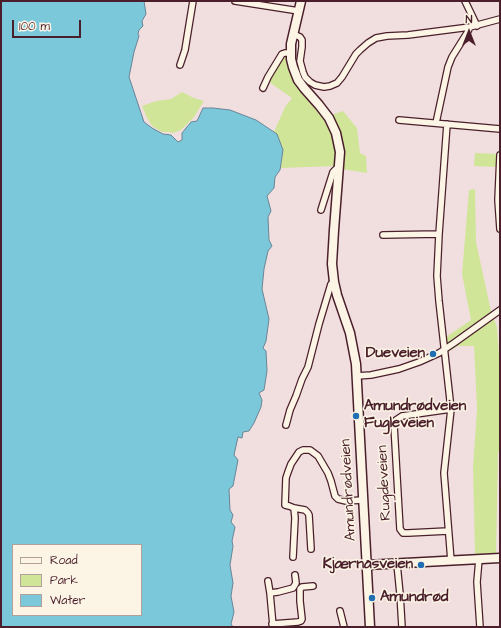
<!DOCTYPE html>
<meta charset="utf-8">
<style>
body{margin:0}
#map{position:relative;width:501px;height:628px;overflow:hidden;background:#f1dfdf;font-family:"Architects Daughter",sans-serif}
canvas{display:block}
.frame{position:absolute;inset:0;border:2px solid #4a1f2b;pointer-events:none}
.legend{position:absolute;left:12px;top:544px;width:130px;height:72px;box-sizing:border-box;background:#fcf5e5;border:1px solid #b59f9b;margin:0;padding:5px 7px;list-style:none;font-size:12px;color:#4a1f2b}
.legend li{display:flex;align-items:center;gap:8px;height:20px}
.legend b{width:20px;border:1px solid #b59f9b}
.north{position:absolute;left:449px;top:12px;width:40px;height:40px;-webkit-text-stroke:3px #fcf5e5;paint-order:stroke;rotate:0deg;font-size:11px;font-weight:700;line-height:16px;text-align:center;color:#4a1f2b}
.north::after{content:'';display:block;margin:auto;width:14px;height:18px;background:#4a1f2b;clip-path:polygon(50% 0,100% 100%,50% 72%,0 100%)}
.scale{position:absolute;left:12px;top:20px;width:69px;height:18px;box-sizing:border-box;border:2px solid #4a1f2b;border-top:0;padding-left:5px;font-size:12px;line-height:14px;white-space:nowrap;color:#4a1f2b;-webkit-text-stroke:3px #fcf5e5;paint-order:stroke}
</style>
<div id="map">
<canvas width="501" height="628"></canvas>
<div class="frame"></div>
<ul class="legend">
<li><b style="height:5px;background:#fcf5e5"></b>Road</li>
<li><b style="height:11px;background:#d1e599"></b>Park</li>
<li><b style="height:11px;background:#7cc8db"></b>Water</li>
</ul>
<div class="north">N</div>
<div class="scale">100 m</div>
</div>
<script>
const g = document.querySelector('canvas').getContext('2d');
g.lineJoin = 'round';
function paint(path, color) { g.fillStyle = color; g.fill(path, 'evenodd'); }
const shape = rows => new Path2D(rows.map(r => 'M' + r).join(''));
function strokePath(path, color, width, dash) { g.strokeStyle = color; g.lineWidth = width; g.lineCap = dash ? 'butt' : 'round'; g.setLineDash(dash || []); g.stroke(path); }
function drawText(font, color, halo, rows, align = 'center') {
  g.font = font + ' "Architects Daughter",sans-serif'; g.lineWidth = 3; g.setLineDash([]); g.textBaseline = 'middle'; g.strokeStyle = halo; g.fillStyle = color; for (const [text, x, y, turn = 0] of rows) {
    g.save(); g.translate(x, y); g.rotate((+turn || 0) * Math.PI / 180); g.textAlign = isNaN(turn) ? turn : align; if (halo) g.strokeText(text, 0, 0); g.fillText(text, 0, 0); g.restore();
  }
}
const green = shape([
 [289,55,290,66,318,107,333,134,337,148,336,166,281,168,283,150,277,134,274,132,285,107,292,98,269,82,284,56],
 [182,92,194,98,204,101,194,117,181,130,173,133,168,132,162,132,152,126,147,118,142,106,156,101,171,99],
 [343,111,357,128,360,153,366,156,367,173,342,169,343,146,341,133,331,115],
 [475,153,498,154,497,167,474,166],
 [475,189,476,242,491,311,497,327,500,369,500,452,498,452,496,553,475,554,473,467,477,409,474,346,458,346,448,352,446,337,471,320,462,274,469,190]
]);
const water = shape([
 [1,1,144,1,146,14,142,21,143,26,139,30,138,34,139,36,134,52,129,77,144,122,152,128,163,134,171,135,178,142,182,140,182,133,191,122,197,121,203,108,213,108,230,110,256,120,277,134,283,150,280,170,275,177,274,188,267,196,271,211,268,217,269,240,272,246,268,251,264,269,262,289,269,319,266,341,263,348,266,351,267,371,264,390,259,393,262,400,261,407,254,423,249,431,243,432,242,438,238,437,234,455,238,460,233,486,229,489,230,510,233,515,231,522,235,527,232,541,233,546,230,565,233,583,231,596,234,612,231,624,233,627,1,627,1,1],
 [13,545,141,545,141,615,13,615,13,545]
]);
const minor = shape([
 [235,1,299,11],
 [465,1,477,26],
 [293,34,300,37,302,40,302,47,300,61,303,72,305,77,310,82,315,85,324,87,330,86,337,83,342,77,356,54,360,50,368,43,376,38,387,36,408,35,470,27,500,19],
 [180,65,185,50,193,1],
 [263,88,268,77,282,54,285,53,291,53],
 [399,120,500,129],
 [436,123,448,67,452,57,467,33,470,27],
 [447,124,439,234,437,276,439,301,451,409,444,473,451,561],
 [500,155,498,200,500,229],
 [321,210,333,172,336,169,339,169],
 [383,235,439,234],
 [357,376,371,375,399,369,419,362,439,353,454,343,500,310],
 [286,425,290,410,296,396,302,379,308,367,319,324,331,284,334,282],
 [448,531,408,533,403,533,400,529,394,425,396,420,402,416,451,409],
 [311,549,309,515,308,513,305,510,294,508,289,506,285,505,286,478,288,472,291,464,299,452,303,450,310,450,318,456,328,473,331,481,335,496,338,499,346,501,363,500],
 [293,557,295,518,294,508],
 [479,559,477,582,480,627],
 [397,564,400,594,402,627],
 [268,581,270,593,273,626],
 [270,593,278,592,293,588,296,583,295,575],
 [340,611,344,627],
 [272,624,298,622,301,621,302,619,300,601,300,589,302,587,313,586]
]);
const secondary = shape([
 [301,1,291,44,291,59,293,67,298,80,304,88,319,105,329,118,336,133,340,152,334,230,332,264,334,282,337,295,350,333,356,364,370,627],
 [367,565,500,558]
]);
const markers = [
 [433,354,4,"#1f6fb2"],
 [356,416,4,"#1f6fb2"],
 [421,565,4,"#1f6fb2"],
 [372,598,4,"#1f6fb2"]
];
const poiNames = [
 ["Dueveien",425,354],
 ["Amundrødveien",364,407,"left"],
 ["Fugleveien",364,424,"left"],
 ["Kjærnåsveien",413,565],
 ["Amundrød",380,598,"left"]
];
const streetNames = [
 ["Rugdeveien",385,483,-93],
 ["Amundrødveien",349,490,-93]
];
paint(green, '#d1e599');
paint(water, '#7cc8db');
strokePath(water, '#688495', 1);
strokePath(minor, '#4a1f2b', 8);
strokePath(secondary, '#4a1f2b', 11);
strokePath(minor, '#fcf5e5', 5.5);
strokePath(secondary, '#fcf5e5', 8);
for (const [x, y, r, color] of markers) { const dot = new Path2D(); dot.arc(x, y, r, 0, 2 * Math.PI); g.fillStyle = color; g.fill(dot); strokePath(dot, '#fcf5e5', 1.5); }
drawText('bold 15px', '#4a1f2b', '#fcf5e5', poiNames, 'right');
drawText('15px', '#4a1f2b', '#fcf5e5', streetNames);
</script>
